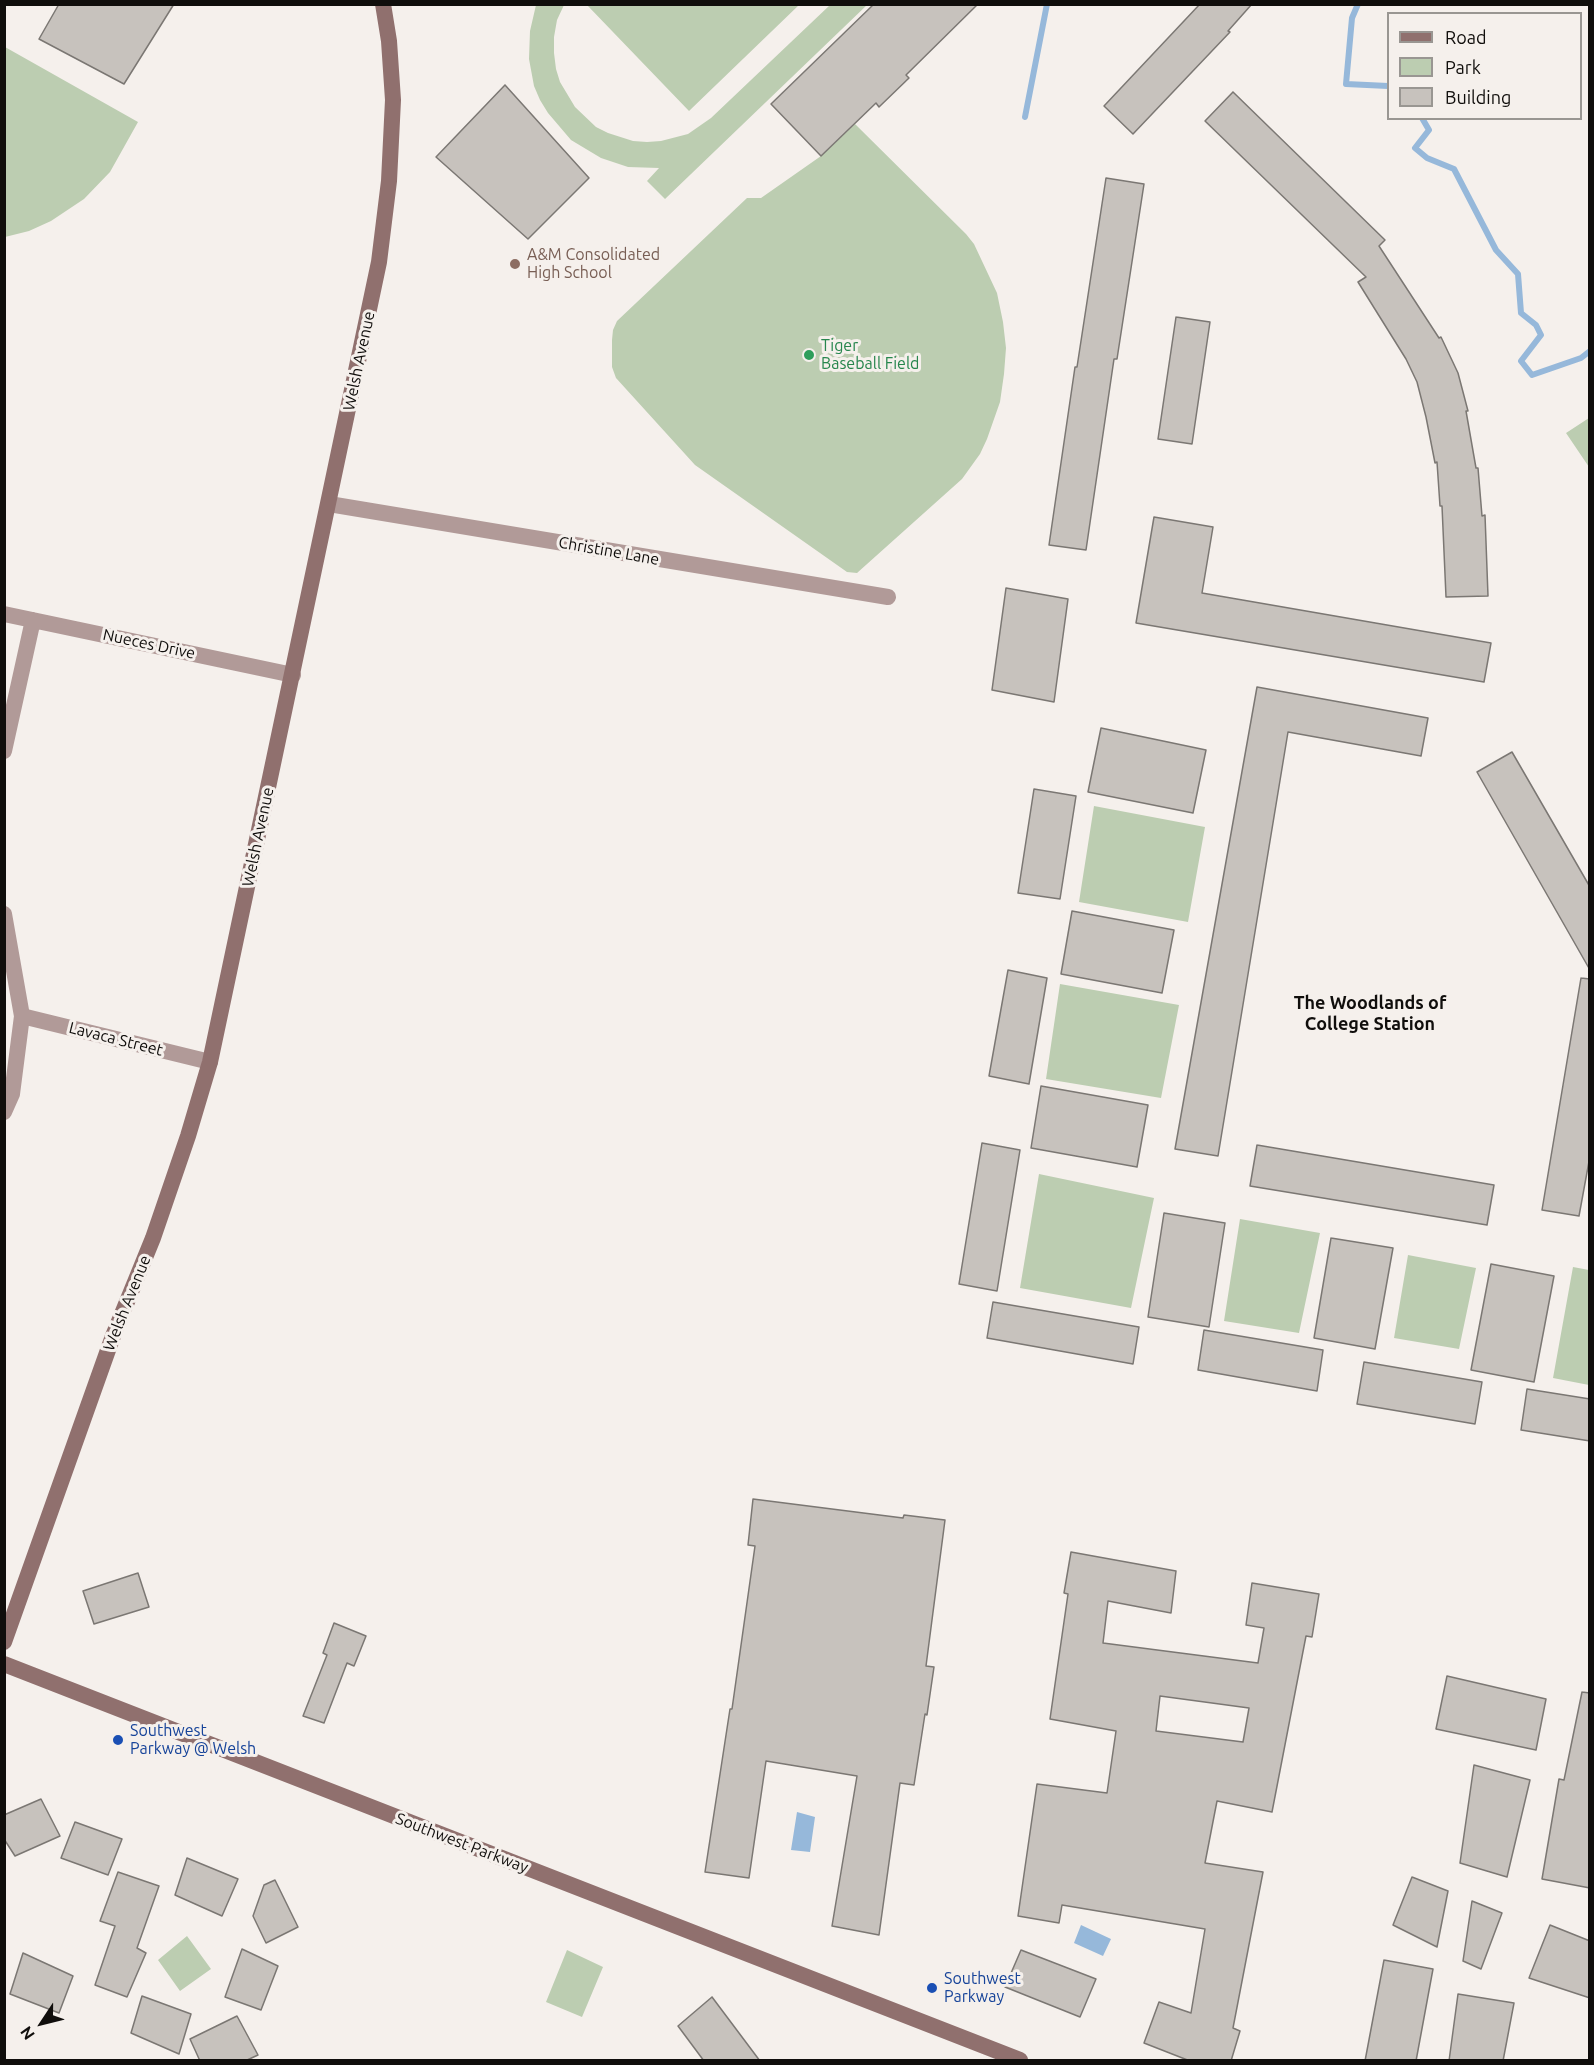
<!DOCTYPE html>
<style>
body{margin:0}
#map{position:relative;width:1594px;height:2065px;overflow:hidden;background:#f5f0ec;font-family:Ubuntu,sans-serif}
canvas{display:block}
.frame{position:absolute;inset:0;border:6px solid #100e0c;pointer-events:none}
.legend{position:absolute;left:1387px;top:12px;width:195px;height:108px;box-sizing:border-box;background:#f5f0ec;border:2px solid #999692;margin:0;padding:8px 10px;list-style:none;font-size:18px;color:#100e0c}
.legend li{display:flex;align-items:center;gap:12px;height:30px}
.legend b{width:30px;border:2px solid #999692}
.north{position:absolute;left:12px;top:1993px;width:60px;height:60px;-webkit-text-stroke:4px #f5f0ec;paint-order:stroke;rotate:235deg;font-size:16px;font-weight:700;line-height:24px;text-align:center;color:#100e0c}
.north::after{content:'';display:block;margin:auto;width:21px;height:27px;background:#100e0c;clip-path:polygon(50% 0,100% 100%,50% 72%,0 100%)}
</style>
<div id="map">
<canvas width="1594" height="2065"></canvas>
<div class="frame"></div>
<ul class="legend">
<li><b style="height:8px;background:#90706e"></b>Road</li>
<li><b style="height:16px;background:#bccdb1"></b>Park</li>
<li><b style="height:16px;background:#c7c2bd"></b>Building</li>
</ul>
<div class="north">N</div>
</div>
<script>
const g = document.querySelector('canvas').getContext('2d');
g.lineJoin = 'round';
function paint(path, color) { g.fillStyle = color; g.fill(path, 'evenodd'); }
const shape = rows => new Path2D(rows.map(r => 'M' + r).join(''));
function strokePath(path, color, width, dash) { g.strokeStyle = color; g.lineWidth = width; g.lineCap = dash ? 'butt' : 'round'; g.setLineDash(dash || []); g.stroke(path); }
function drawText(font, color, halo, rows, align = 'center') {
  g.font = font + ' Ubuntu,sans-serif'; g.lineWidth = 6; g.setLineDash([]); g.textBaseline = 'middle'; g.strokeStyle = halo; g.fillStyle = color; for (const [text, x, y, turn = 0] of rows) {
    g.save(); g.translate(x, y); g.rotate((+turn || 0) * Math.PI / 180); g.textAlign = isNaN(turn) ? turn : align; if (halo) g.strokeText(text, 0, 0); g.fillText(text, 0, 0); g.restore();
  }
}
const green = shape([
 [536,5,564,5,557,20,554,37,554,53,556,69,560,82,575,107,596,127,608,133,633,141,647,142,661,141,688,134,711,118,830,5,867,5,665,199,647,181,659,168,628,167,601,158,571,140,548,113,540,100,534,86,529,59,530,31],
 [587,5,587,4,799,5,689,111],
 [5,47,138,122,110,172,84,199,51,221,29,231,5,237],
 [855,124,966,234,974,244,997,293,1003,322,1006,348,1004,374,1000,402,987,439,980,454,962,479,857,573,847,572,695,465,616,378,612,367,612,340,613,330,617,321,747,198,761,198,821,156],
 [1589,418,1589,467,1566,433],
 [1094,806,1205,827,1188,922,1079,902],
 [1060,984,1179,1005,1161,1098,1046,1079],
 [1039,1174,1154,1198,1131,1308,1020,1288],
 [1240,1219,1320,1233,1299,1333,1224,1321],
 [1408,1255,1476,1268,1459,1349,1394,1338],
 [1573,1267,1589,1270,1589,1385,1553,1378],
 [187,1936,211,1969,180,1991,158,1960],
 [567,1950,603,1967,582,2017,546,2002]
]);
const water = shape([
 [797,1812,815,1817,810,1852,791,1850],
 [1081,1925,1111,1939,1103,1956,1074,1943]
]);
const stream = shape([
 [1358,4,1352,18,1346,84,1388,86],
 [1025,117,1047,4],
 [1422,118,1429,130,1415,148,1427,158,1454,169,1496,250,1518,274,1521,313,1536,325,1541,335,1521,361,1532,375,1581,358,1590,351]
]);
const building = shape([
 [59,4,174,4,124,84,39,39,59,4],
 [874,4,978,4,906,75,909,78,879,107,876,103,821,156,771,104,874,4],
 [1200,4,1252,4,1228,31,1230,32,1133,134,1104,106,1200,4],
 [505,85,589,178,528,239,436,157,505,85],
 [1233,92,1385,240,1379,246,1439,338,1441,337,1458,373,1468,411,1466,411,1476,468,1478,468,1482,516,1485,515,1488,596,1446,597,1442,506,1440,506,1437,462,1435,463,1426,417,1417,382,1406,359,1358,282,1366,277,1205,121,1233,92],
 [1106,178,1144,184,1117,359,1114,359,1086,550,1049,545,1075,367,1077,367,1106,178],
 [1176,317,1210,322,1192,444,1158,439,1176,317],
 [1154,517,1213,527,1202,593,1491,643,1484,682,1136,623,1154,517],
 [1006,588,1068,599,1054,702,992,690,1006,588],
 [1257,687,1428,718,1421,756,1288,732,1218,1156,1175,1149,1257,687],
 [1101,728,1206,750,1193,813,1088,792,1101,728],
 [1512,752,1590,887,1590,970,1477,772,1512,752],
 [1034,789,1076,796,1060,899,1018,893,1034,789],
 [1072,911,1174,930,1162,993,1061,974,1072,911],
 [1008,970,1047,978,1029,1084,989,1076,1008,970],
 [1581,978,1590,979,1590,1156,1579,1216,1542,1210,1581,978],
 [1041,1086,1148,1105,1137,1167,1031,1148,1041,1086],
 [982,1143,1020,1150,997,1291,959,1284,982,1143],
 [1257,1145,1494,1185,1487,1225,1250,1186,1257,1145],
 [1164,1213,1225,1223,1209,1327,1148,1317,1164,1213],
 [1331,1238,1393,1248,1375,1349,1314,1338,1331,1238],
 [1491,1264,1554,1276,1534,1382,1471,1370,1491,1264],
 [993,1302,1139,1327,1133,1364,987,1338,993,1302],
 [1204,1330,1323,1350,1317,1391,1198,1370,1204,1330],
 [1364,1362,1482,1382,1475,1424,1357,1404,1364,1362],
 [1527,1389,1590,1399,1590,1441,1521,1430,1527,1389],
 [753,1499,903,1518,904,1515,945,1520,926,1666,934,1667,927,1715,925,1714,914,1785,900,1783,879,1935,832,1926,857,1776,766,1761,749,1878,705,1872,730,1709,732,1709,755,1546,748,1545,753,1499],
 [1071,1552,1176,1571,1171,1613,1108,1601,1103,1643,1258,1663,1264,1628,1246,1625,1252,1583,1319,1594,1312,1637,1306,1636,1272,1812,1217,1801,1205,1863,1263,1872,1233,2028,1240,2031,1231,2061,1190,2061,1144,2043,1159,2002,1191,2013,1205,1929,1062,1905,1059,1923,1018,1916,1037,1784,1107,1793,1116,1731,1050,1719,1068,1594,1064,1593,1071,1552],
 [1160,1696,1249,1708,1243,1742,1156,1731,1160,1696],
 [138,1573,149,1607,94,1624,83,1591,138,1573],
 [334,1623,366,1636,354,1666,347,1663,324,1723,303,1716,327,1655,323,1653,334,1623],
 [1447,1676,1546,1699,1536,1750,1436,1729,1447,1676],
 [1582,1692,1590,1693,1590,1888,1542,1879,1559,1779,1564,1780,1582,1692],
 [1474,1765,1530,1780,1507,1877,1460,1863,1474,1765],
 [41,1799,60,1836,15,1856,4,1839,4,1815,41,1799],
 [75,1822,122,1839,108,1875,61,1858,75,1822],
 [187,1858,238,1879,222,1916,175,1895,187,1858],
 [118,1872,159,1886,137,1948,146,1953,127,1997,95,1985,115,1926,100,1921,118,1872],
 [1412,1877,1448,1891,1437,1947,1393,1925,1412,1877],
 [275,1880,298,1927,266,1943,253,1916,264,1885,275,1880],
 [1472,1901,1502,1913,1481,1969,1463,1961,1472,1901],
 [1550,1925,1590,1941,1590,1998,1529,1978,1550,1925],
 [242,1949,278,1966,261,2010,225,1997,242,1949],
 [1021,1950,1096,1979,1080,2017,1005,1987,1021,1950],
 [23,1953,73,1976,59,2013,10,1994,23,1953],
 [1384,1960,1433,1969,1416,2061,1365,2061,1384,1960],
 [1458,1994,1514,2003,1503,2061,1449,2061,1458,1994],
 [142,1996,191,2014,179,2054,131,2033,142,1996],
 [712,1997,760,2061,704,2061,678,2026,712,1997],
 [237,2016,258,2055,245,2061,200,2061,190,2039,237,2016]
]);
const minor = shape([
 [329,504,888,597],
 [4,614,293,675],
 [4,751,33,620],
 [4,914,22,1016,12,1094,4,1112],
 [22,1016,210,1062]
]);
const secondary = shape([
 [4,1642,113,1336,153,1238,188,1136,210,1062,379,262,389,181,393,100,389,41,383,4],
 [4,1664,1020,2060]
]);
const markers = [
 [515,264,6,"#8d6e63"],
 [809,355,6,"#2e9e5b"],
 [118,1740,6,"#1a4fb4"],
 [932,1988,6,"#1a4fb4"]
];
const educationNames = [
 ["A&M Consolidated",527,255],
 ["High School",527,273]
];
const leisureNames = [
 ["Tiger",821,346],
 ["Baseball Field",821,364]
];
const streetNames = [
 ["Welsh Avenue",359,361,-78],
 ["Christine Lane",609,551,10],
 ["Nueces Drive",149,644,12],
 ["Welsh Avenue",258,837,-78],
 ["Lavaca Street",116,1039,14],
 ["Welsh Avenue",127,1303,-68],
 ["Southwest Parkway",462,1843,21]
];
const transitNames = [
 ["Southwest",130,1731],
 ["Parkway @ Welsh",130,1749],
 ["Southwest",944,1979],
 ["Parkway",944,1997]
];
const neighbourhoodNames = [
 ["The Woodlands of",1370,1003],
 ["College Station",1370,1024]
];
paint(green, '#bccdb1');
paint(water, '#96b8da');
strokePath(stream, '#96b8da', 6);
paint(building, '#c7c2bd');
strokePath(building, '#7b7773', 1.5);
strokePath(minor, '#b19a98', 16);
strokePath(secondary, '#90706e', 16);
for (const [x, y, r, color] of markers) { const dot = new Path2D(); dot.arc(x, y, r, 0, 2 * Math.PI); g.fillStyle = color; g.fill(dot); strokePath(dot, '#f5f0ec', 2); }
drawText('16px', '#785e54', '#f5f0ec', educationNames, 'left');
drawText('16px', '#27864d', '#f5f0ec', leisureNames, 'left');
drawText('16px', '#100e0c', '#f5f0ec', streetNames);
drawText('16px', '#164399', '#f5f0ec', transitNames, 'left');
drawText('bold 18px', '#100e0c', '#f5f0ec', neighbourhoodNames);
</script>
